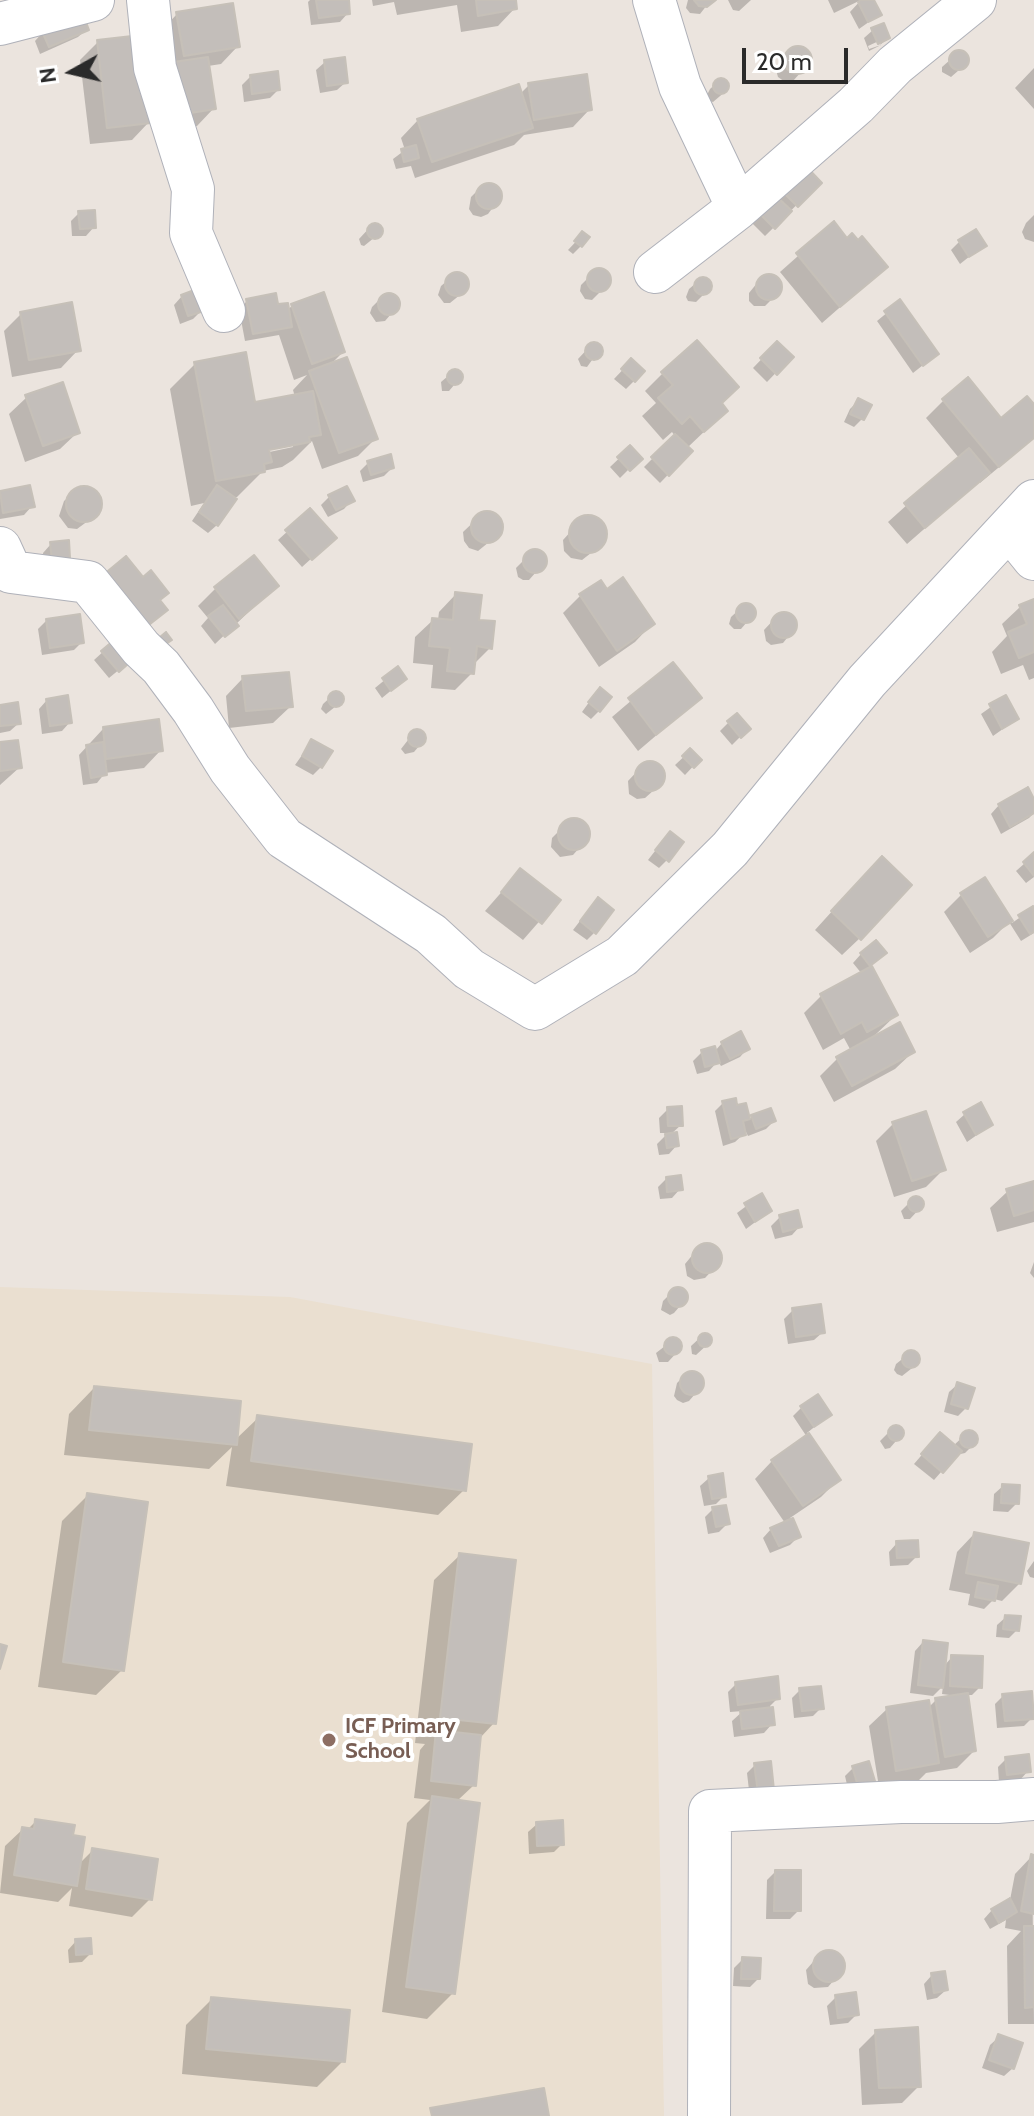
<!DOCTYPE html>
<style>
body{margin:0}
#map{position:relative;width:1034px;height:2116px;overflow:hidden;background:#ebe4de;font-family:Cabin,sans-serif}
canvas{display:block}
.north{position:absolute;left:32px;top:32px;width:80px;height:80px;-webkit-text-stroke:6px #fff;paint-order:stroke;rotate:262deg;font-size:22px;font-weight:700;line-height:32px;text-align:center;color:#2a2a2a}
.north::after{content:'';display:block;margin:auto;width:28px;height:36px;background:#2a2a2a;clip-path:polygon(50% 0,100% 100%,50% 72%,0 100%)}
.scale{position:absolute;left:742px;top:48px;width:106px;height:36px;box-sizing:border-box;border:4px solid #2a2a2a;border-top:0;padding-left:10px;font-size:24px;line-height:28px;white-space:nowrap;color:#2a2a2a;-webkit-text-stroke:6px #fff;paint-order:stroke}
</style>
<div id="map">
<canvas width="1034" height="2116"></canvas>
<div class="north">N</div>
<div class="scale">20 m</div>
</div>
<script>
const g = document.querySelector('canvas').getContext('2d');
g.lineJoin = 'round';
function paint(path, color) { g.fillStyle = color; g.fill(path, 'evenodd'); }
const shape = rows => new Path2D(rows.map(r => 'M' + r).join(''));
function strokePath(path, color, width, dash) { g.strokeStyle = color; g.lineWidth = width; g.lineCap = dash ? 'butt' : 'round'; g.setLineDash(dash || []); g.stroke(path); }
function drawText(font, color, halo, rows, align = 'center') {
  g.font = font + ' Cabin,sans-serif'; g.lineWidth = 8; g.setLineDash([]); g.textBaseline = 'middle'; g.strokeStyle = halo; g.fillStyle = color; for (const [text, x, y, turn = 0] of rows) {
    g.save(); g.translate(x, y); g.rotate((+turn || 0) * Math.PI / 180); g.textAlign = isNaN(turn) ? turn : align; if (halo) g.strokeText(text, 0, 0); g.fillText(text, 0, 0); g.restore();
  }
}
const education = shape([
 [0,1287,290,1297,652,1364,664,2116,0,2116]
]);
const shadow = shape([
 [310,0,347,0,348,13,340,22,311,25,308,2],
 [372,0,514,0,515,8,498,26,461,32,457,5,397,15,394,2,373,6],
 [688,0,711,0,700,14,690,13,686,8],
 [728,0,751,0,739,11,733,10],
 [828,0,872,0,880,14,859,29,850,12,861,0,834,13],
 [177,14,238,46,221,64,208,66,214,108,197,126,166,131,160,32],
 [87,29,78,37,40,54,35,41,43,32],
 [873,30,888,38,879,46,869,51,864,38],
 [881,40,881,45,869,49,868,46],
 [98,42,149,122,132,140,90,144,80,60],
 [799,47,809,54,810,62,793,81,785,82,778,77,776,70,791,49],
 [958,53,966,56,966,64,951,77,942,72,942,67],
 [325,62,346,82,337,90,320,93,316,70],
 [1034,68,1034,109,1015,88],
 [250,77,278,90,270,98,244,102,242,85],
 [719,81,725,81,726,91,713,102,707,100,706,97,710,89],
 [529,85,590,109,573,127,524,135,514,145,415,178,411,166,396,169,393,159,405,150,401,138,418,120,520,94],
 [819,183,765,236,752,223,772,197],
 [491,184,497,187,500,198,488,214,481,217,473,215,469,209,471,197,480,188],
 [79,213,94,227,86,236,72,236,71,221],
 [1034,215,1034,242,1025,239,1022,232,1026,223],
 [834,224,847,241,886,267,822,323,780,272],
 [372,225,376,225,380,233,364,246,361,245,359,239],
 [583,234,581,246,573,254,568,250],
 [959,242,984,245,960,264,951,250],
 [602,270,609,278,608,284,592,300,585,299,580,291,581,285,595,271],
 [455,274,464,277,467,283,466,290,450,303,444,303,438,295,441,286],
 [772,276,778,280,780,286,774,297,765,306,754,306,749,301,749,293,762,277],
 [702,278,710,283,710,288,696,302,688,301,686,297,689,289],
 [390,295,397,299,398,306,385,321,376,322,370,313,372,307,381,298],
 [182,296,202,310,193,319,180,324,174,305],
 [247,301,287,310,292,306,343,352,329,366,375,439,358,456,322,469,312,441,293,460,282,467,263,471,237,497,232,498,217,525,208,533,192,521,204,503,191,506,170,389,195,364,253,404,295,397,293,390,307,375,294,380,279,335,245,341,239,309],
 [293,443,293,447,260,454,259,450],
 [900,302,937,354,913,373,877,321],
 [21,314,78,350,61,368,12,377,4,331],
 [777,343,791,357,767,382,753,368],
 [592,344,600,349,587,367,581,366,578,359],
 [631,361,634,381,626,389,614,379],
 [454,371,459,373,460,378,449,391,442,391,441,382],
 [663,373,720,404,708,428,687,448,691,451,660,483,644,467,675,436,672,432,663,440,642,416,656,403,645,391],
 [27,397,78,432,60,449,25,462,9,414],
 [858,401,862,419,854,427,844,422,850,409],
 [943,401,1001,421,1034,408,1034,438,980,483,979,481,907,544,888,522,959,458,926,418],
 [630,448,640,458,620,478,610,467],
 [368,463,392,468,384,476,363,482,360,471],
 [29,487,32,506,24,515,0,519,0,493],
 [89,489,97,495,99,505,96,515,77,529,68,528,59,516,64,501,73,493],
 [329,497,352,500,344,509,328,517,321,505],
 [310,511,334,538,302,567,278,540],
 [483,513,493,514,499,520,499,534,478,551,469,548,464,541,463,532],
 [583,518,594,518,604,529,600,546,582,560,571,558,564,551,563,540],
 [51,544,68,557,44,567,43,553],
 [532,552,539,552,544,563,529,580,523,580,518,577,516,568],
 [276,586,215,644,201,626,208,618,198,606,215,589],
 [606,591,652,624,635,642,599,667,563,613,580,596],
 [456,594,477,621,490,648,473,665,472,673,455,690,431,688,433,665,413,663,415,637,433,620,438,620,439,612],
 [159,601,166,610,148,627,126,664,109,678,94,660],
 [1034,601,1034,678,1029,680,1023,665,1001,674,992,652,1007,636,1002,624,1020,607],
 [744,605,753,610,753,615,741,629,734,629,729,624,731,617],
 [786,614,792,616,796,627,783,643,771,645,766,641,764,630,778,615],
 [46,621,82,642,74,650,42,655,38,629],
 [673,665,700,698,638,751,612,717],
 [398,669,405,679,382,698,375,688],
 [243,678,291,706,273,723,229,728,226,696],
 [335,693,339,694,340,703,326,714,321,709,323,704],
 [1005,697,1017,719,993,736,981,714],
 [592,698,599,711,591,719,582,712],
 [47,700,70,722,62,731,42,734,39,709],
 [0,707,19,723,10,731,0,733],
 [736,715,748,729,732,745,720,731],
 [103,729,161,750,144,768,105,773,97,783,83,785,79,755],
 [415,731,422,732,425,739,414,752,405,754,401,749],
 [312,741,321,767,313,775,295,765],
 [0,744,20,767,0,785],
 [690,751,699,760,685,775,675,765],
 [655,764,663,774,662,783,645,798,637,799,629,794,628,781,643,765],
 [1034,803,1034,813,1029,818,1001,834,991,814,999,805],
 [577,820,585,826,588,838,573,855,560,857,551,847,552,838,568,822],
 [662,842,667,860,659,868,648,860],
 [1034,855,1034,877,1026,883,1016,871],
 [520,871,558,900,523,940,485,911],
 [864,876,860,938,842,955,815,930],
 [985,880,1012,923,1032,909,1034,933,1021,941,1009,922,993,938,970,953,944,912,961,895],
 [590,908,595,932,587,940,573,930],
 [861,954,876,961,870,966,896,1015,872,1038,913,1052,895,1069,834,1102,820,1076,837,1059,851,1051,844,1038,823,1050,804,1013,821,996,862,974,853,963],
 [722,1043,748,1048,740,1057,721,1066,718,1061,709,1071,697,1074,693,1061,702,1052,715,1051],
 [723,1103,736,1107,745,1105,748,1120,752,1117,774,1121,766,1129,748,1136,746,1132,735,1142,723,1146,715,1111],
 [668,1109,681,1125,670,1135,677,1145,669,1154,659,1155,657,1144,668,1133,660,1133,659,1118],
 [965,1114,991,1125,967,1142,956,1122],
 [893,1124,944,1169,926,1187,894,1197,876,1141],
 [667,1178,680,1189,672,1198,660,1199,658,1187],
 [1034,1183,1034,1222,997,1232,990,1208,1008,1191],
 [761,1195,770,1211,746,1229,737,1213],
 [919,1198,922,1206,910,1219,904,1219,901,1211,913,1199],
 [780,1217,800,1226,792,1235,775,1239,771,1226],
 [708,1245,719,1253,720,1262,705,1278,694,1280,687,1276,685,1264,699,1247],
 [1034,1262,1034,1278,1030,1273],
 [682,1290,686,1299,674,1313,670,1315,661,1310,663,1301,672,1292],
 [793,1310,823,1332,814,1340,788,1344,784,1319],
 [704,1334,710,1339,709,1343,696,1355,692,1354,691,1346],
 [674,1339,677,1340,680,1349,668,1362,659,1362,656,1353],
 [911,1352,916,1354,918,1359,916,1365,902,1376,897,1374,894,1370,896,1364],
 [692,1373,702,1380,702,1386,689,1401,683,1403,677,1400,674,1396,677,1383,686,1374],
 [958,1384,966,1408,958,1416,944,1412,949,1392],
 [94,1388,235,1440,258,1418,464,1490,438,1515,226,1486,232,1447,209,1469,64,1455,69,1414],
 [801,1408,829,1415,807,1433,838,1480,821,1497,790,1518,798,1537,790,1545,770,1553,763,1538,771,1529,785,1523,755,1479,772,1461,807,1437,793,1416],
 [898,1427,902,1434,890,1448,885,1449,880,1441,893,1428],
 [968,1432,974,1434,976,1439,974,1444,965,1453,956,1455,934,1480,914,1464,932,1443,953,1446],
 [709,1478,724,1496,716,1504,704,1506,700,1486],
 [1003,1486,1017,1503,1008,1512,993,1511,994,1494],
 [88,1495,122,1670,96,1695,38,1687,62,1521],
 [713,1509,727,1524,719,1532,708,1534,705,1517],
 [974,1534,1020,1583,1002,1601,994,1599,984,1609,968,1605,970,1594,949,1590,957,1552],
 [897,1543,917,1556,908,1565,890,1566,889,1552],
 [460,1555,494,1723,479,1739,474,1785,457,1801,453,1993,427,2019,382,2012,407,1823,430,1800,414,1798,420,1750,425,1744,415,1743,434,1580],
 [1034,1561,1034,1578,1030,1577,1027,1571],
 [1006,1617,1017,1630,1009,1638,996,1637,997,1625],
 [923,1642,944,1666,952,1657,980,1687,972,1695,966,1695,974,1751,957,1768,926,1773,919,1780,879,1787,869,1726,887,1709,928,1708,936,1700,957,1696,942,1694,943,1686,933,1696,910,1693,915,1651],
 [736,1684,778,1698,770,1706,772,1724,764,1733,734,1737,732,1721,743,1711,730,1712,728,1692],
 [800,1690,821,1708,813,1716,794,1718,792,1698],
 [1003,1696,1032,1718,1024,1726,997,1728,995,1704],
 [1006,1759,1028,1771,1020,1780,999,1782,998,1767],
 [755,1765,772,1789,750,1799,747,1773],
 [853,1768,873,1780,865,1789,849,1793,845,1776],
 [36,1821,71,1837,79,1864,93,1850,150,1899,132,1917,69,1906,72,1888,58,1902,0,1893,5,1846,23,1829,27,1830],
 [537,1824,562,1844,554,1852,529,1854,528,1832],
 [1032,1856,1034,2024,1008,2024,1007,1946,1021,1931,1005,1928,1006,1920,990,1929,984,1919,992,1910,1010,1900,1015,1874],
 [775,1872,799,1910,790,1919,766,1919,767,1880],
 [76,1941,90,1954,82,1962,69,1963,68,1950],
 [827,1952,840,1957,841,1972,828,1987,814,1988,808,1984,806,1970,820,1954],
 [742,1960,758,1979,750,1987,733,1986,734,1968],
 [932,1975,946,1990,937,1998,927,2000,924,1984],
 [836,1997,857,2014,848,2023,830,2025,827,2006],
 [212,1999,343,2061,317,2087,182,2074,186,2025],
 [876,2032,919,2086,902,2103,862,2105,859,2049],
 [999,2037,1013,2068,1004,2076,982,2068,990,2045]
]);
const building = shape([
 [316,0,349,0,350,14,319,18,316,0],
 [476,0,516,0,517,9,478,16,476,0],
 [694,0,716,0,707,7,699,6,694,0],
 [861,0,874,0,882,15,868,22,858,2,861,0],
 [233,3,240,47,184,56,176,12,233,3],
 [83,14,89,30,49,47,42,31,83,14],
 [884,23,890,38,878,44,871,28,884,23],
 [141,35,151,123,107,128,97,40,141,35],
 '784 60a14 14 0 1 1 28 0a14 14 0 1 1-28 0Z',
 '949 60a10 10 0 1 1 20 0a10 10 0 1 1-20 0Z',
 [208,57,216,109,183,114,174,62,208,57],
 [345,57,348,83,327,86,324,60,345,57],
 [278,71,280,90,252,94,250,75,278,71],
 [587,74,592,110,534,120,528,83,587,74],
 '713 86a8 8 0 1 1 16 0a8 8 0 1 1-16 0Z',
 [519,84,533,128,432,162,417,119,519,84],
 [416,145,419,158,404,162,401,149,416,145],
 [803,163,822,183,798,207,779,188,803,163],
 '476 196a13 13 0 1 1 26 0a13 13 0 1 1-26 0Z',
 [776,196,792,211,775,229,759,213,776,196],
 [95,210,96,228,80,229,78,211,95,210],
 [834,221,847,238,852,233,858,240,862,236,888,267,840,307,796,253,834,221],
 '367 231a8 8 0 1 1 16 0a8 8 0 1 1-16 0Z',
 [976,229,987,246,969,257,958,240,976,229],
 [582,231,590,237,582,247,574,241,582,231],
 '587 280a12 12 0 1 1 24 0a12 12 0 1 1-24 0Z',
 '445 284a12 12 0 1 1 24 0a12 12 0 1 1-24 0Z',
 '756 287a13 13 0 1 1 26 0a13 13 0 1 1-26 0Z',
 '694 286a9 9 0 1 1 18 0a9 9 0 1 1-18 0Z',
 [197,289,204,311,188,316,181,295,197,289],
 [324,292,345,352,312,364,291,304,324,292],
 '378 304a11 11 0 1 1 22 0a11 11 0 1 1-22 0Z',
 [276,293,278,304,288,303,292,327,253,334,246,299,276,293],
 [900,299,939,354,923,366,884,311,900,299],
 [72,302,81,351,29,360,20,312,72,302],
 [697,340,739,387,722,403,728,411,704,432,690,416,682,424,658,398,673,385,661,372,697,340],
 [777,341,794,357,777,375,760,358,777,341],
 '585 351a9 9 0 1 1 18 0a9 9 0 1 1-18 0Z',
 [246,352,255,402,313,391,321,435,309,437,310,442,269,450,272,462,264,464,265,472,216,481,194,362,246,352],
 [347,357,378,439,339,453,309,371,347,357],
 [631,358,645,371,635,382,621,369,631,358],
 '447 377a8 8 0 1 1 16 0a8 8 0 1 1-16 0Z',
 [968,377,1001,418,1027,396,1034,404,1034,438,999,467,942,399,968,377],
 [63,382,80,433,43,446,25,395,63,382],
 [858,398,872,405,864,420,850,414,858,398],
 [675,434,693,451,669,476,651,457,675,434],
 [630,445,643,459,630,471,617,457,630,445],
 [969,448,990,473,925,528,904,503,969,448],
 [391,454,394,468,371,475,367,461,391,454],
 [30,485,35,507,3,513,0,491,30,485],
 [217,485,237,499,218,526,199,512,217,485],
 [347,486,355,501,336,510,328,495,347,486],
 '66 504a18 18 0 1 1 36 0a18 18 0 1 1-36 0Z',
 [310,508,337,538,312,560,285,530,310,508],
 '471 527a16 16 0 1 1 32 0a16 16 0 1 1-32 0Z',
 '569 534a19 19 0 1 1 38 0a19 19 0 1 1-38 0Z',
 [69,540,70,558,52,560,50,542,69,540],
 '523 561a12 12 0 1 1 24 0a12 12 0 1 1-24 0Z',
 [254,555,279,586,239,619,214,587,254,555],
 [126,556,143,577,151,570,169,593,160,600,168,610,145,628,103,575,126,556],
 [623,577,655,624,617,651,579,594,601,580,607,589,623,577],
 [455,592,482,595,479,620,495,621,492,649,477,646,474,674,447,671,450,648,429,646,432,618,453,620,455,592],
 [1034,599,1034,652,1019,658,1008,632,1027,624,1019,605,1034,599],
 '736 613a10 10 0 1 1 20 0a10 10 0 1 1-20 0Z',
 [223,605,239,626,225,637,208,616,223,605],
 '771 625a13 13 0 1 1 26 0a13 13 0 1 1-26 0Z',
 [80,614,84,643,50,648,46,619,80,614],
 [166,632,172,640,166,644,160,637,166,632],
 [120,635,137,656,119,672,101,651,120,635],
 [673,662,702,698,656,735,628,698,673,662],
 [398,666,407,679,391,691,382,678,398,666],
 [289,672,293,707,246,711,242,676,289,672],
 [600,687,612,697,600,712,588,702,600,687],
 '328 699a8 8 0 1 1 16 0a8 8 0 1 1-16 0Z',
 [68,695,72,723,50,726,46,699,68,695],
 [1006,695,1019,719,1002,729,989,704,1006,695],
 [18,702,21,724,0,726,0,705,18,702],
 [737,713,751,729,741,738,727,721,737,713],
 [159,719,163,751,106,759,103,727,159,719],
 '408 738a9 9 0 1 1 18 0a9 9 0 1 1-18 0Z',
 [311,739,333,751,322,768,302,756,311,739],
 [18,740,22,768,0,771,0,742,18,740],
 [103,742,107,775,91,778,86,745,103,742],
 [690,748,702,760,694,768,682,756,690,748],
 '635 776a15 15 0 1 1 30 0a15 15 0 1 1-30 0Z',
 [1028,787,1034,799,1034,813,1010,827,998,804,1028,787],
 '558 834a16 16 0 1 1 32 0a16 16 0 1 1-32 0Z',
 [670,831,684,842,669,862,655,850,670,831],
 [1034,852,1034,876,1023,862,1034,852],
 [882,856,912,885,861,940,831,911,882,856],
 [520,868,561,900,542,924,501,892,520,868],
 [985,877,1013,921,988,937,960,893,985,877],
 [598,897,614,910,596,934,580,921,598,897],
 [1033,906,1034,932,1030,934,1018,915,1033,906],
 [876,940,887,953,870,966,860,953,876,940],
 [872,966,898,1015,867,1032,862,1022,841,1034,820,994,872,966],
 [900,1022,915,1052,852,1086,836,1057,900,1022],
 [741,1031,750,1049,730,1059,721,1042,741,1031],
 [715,1046,720,1063,705,1067,701,1050,715,1046],
 [736,1098,737,1105,746,1103,750,1119,743,1121,746,1135,731,1139,722,1101,736,1098],
 [981,1102,993,1125,976,1135,963,1112,981,1102],
 [682,1106,683,1126,668,1126,667,1107,682,1106],
 [771,1108,776,1121,756,1129,751,1115,771,1108],
 [926,1111,946,1170,912,1181,892,1122,926,1111],
 [677,1132,679,1146,667,1148,665,1134,677,1132],
 [681,1175,683,1190,667,1192,666,1177,681,1175],
 [1034,1181,1034,1210,1014,1216,1006,1189,1034,1181],
 [762,1193,772,1211,755,1222,744,1203,762,1193],
 '908 1204a8 8 0 1 1 16 0a8 8 0 1 1-16 0Z',
 [798,1210,802,1227,783,1232,779,1215,798,1210],
 '692 1258a15 15 0 1 1 30 0a15 15 0 1 1-30 0Z',
 '668 1297a10 10 0 1 1 20 0a10 10 0 1 1-20 0Z',
 [821,1304,825,1333,796,1337,792,1308,821,1304],
 '698 1340a7 7 0 1 1 14 0a7 7 0 1 1-14 0Z',
 '664 1346a9 9 0 1 1 18 0a9 9 0 1 1-18 0Z',
 '902 1359a9 9 0 1 1 18 0a9 9 0 1 1-18 0Z',
 '680 1383a12 12 0 1 1 24 0a12 12 0 1 1-24 0Z',
 [957,1382,975,1388,968,1409,951,1404,957,1382],
 [94,1386,241,1401,237,1445,89,1430,94,1386],
 [818,1394,832,1415,814,1427,800,1406,818,1394],
 [257,1415,472,1444,466,1491,251,1461,257,1415],
 '888 1433a8 8 0 1 1 16 0a8 8 0 1 1-16 0Z',
 '960 1439a9 9 0 1 1 18 0a9 9 0 1 1-18 0Z',
 [940,1432,962,1451,943,1473,921,1454,940,1432],
 [809,1433,841,1480,803,1506,771,1460,809,1433],
 [723,1473,726,1497,712,1499,708,1476,723,1473],
 [1002,1484,1020,1485,1019,1504,1001,1503,1002,1484],
 [87,1493,148,1502,124,1671,63,1662,87,1493],
 [726,1505,730,1524,716,1527,712,1507,726,1505],
 [793,1518,801,1537,779,1546,770,1528,793,1518],
 [974,1532,1029,1543,1021,1584,966,1573,974,1532],
 [918,1540,919,1557,897,1558,896,1541,918,1540],
 [459,1553,516,1560,496,1724,440,1718,459,1553],
 [978,1582,998,1586,995,1601,975,1597,978,1582],
 [1005,1615,1021,1616,1019,1631,1003,1629,1005,1615],
 [923,1640,948,1643,943,1688,918,1685,923,1640],
 [0,1644,7,1646,0,1669,0,1644],
 [951,1655,983,1656,982,1688,950,1686,951,1655],
 [778,1676,780,1699,738,1705,735,1682,778,1676],
 [821,1686,824,1709,802,1711,799,1688,821,1686],
 [1032,1691,1034,1719,1005,1721,1002,1694,1032,1691],
 [968,1693,976,1751,945,1757,935,1698,968,1693],
 [929,1700,939,1763,896,1771,886,1707,929,1700],
 [773,1707,775,1725,742,1729,740,1711,773,1707],
 [436,1730,481,1735,476,1786,431,1781,436,1730],
 [1029,1754,1031,1772,1007,1775,1005,1757,1029,1754],
 [771,1761,774,1790,758,1792,754,1763,771,1761],
 [869,1761,875,1781,858,1786,852,1766,869,1761],
 [432,1796,480,1803,455,1994,406,1987,432,1796],
 [35,1819,75,1825,73,1835,85,1837,77,1886,14,1875,22,1827,34,1829,35,1819],
 [563,1820,564,1845,537,1846,536,1822,563,1820],
 [92,1848,158,1859,152,1900,86,1889,92,1848],
 [1031,1854,1034,1855,1034,1914,1021,1911,1031,1854],
 [775,1870,801,1870,801,1911,774,1911,775,1870],
 [1010,1898,1017,1912,999,1923,991,1909,1010,1898],
 [1024,1926,1034,1926,1034,2007,1025,2008,1024,1926],
 [91,1938,92,1954,76,1955,75,1939,91,1938],
 '813 1966a16 16 0 1 1 32 0a16 16 0 1 1-32 0Z',
 [742,1957,761,1958,760,1979,741,1979,742,1957],
 [945,1971,948,1990,934,1993,931,1973,945,1971],
 [856,1992,859,2015,838,2018,835,1995,856,1992],
 [211,1997,350,2010,345,2062,206,2049,211,1997],
 [918,2027,921,2087,879,2088,875,2030,918,2027],
 [998,2034,1023,2043,1014,2069,989,2060,998,2034],
 [544,2088,549,2116,432,2116,430,2108,544,2088]
]);
const minor = shape([
 [148,0,155,68,193,189,191,233,224,311],
 [654,0,680,86,738,208],
 [0,24,93,0],
 [655,272,738,208,856,105,895,65,975,0],
 [1009,528,1034,559],
 [0,548,11,572,88,582,141,648,161,667,193,710,230,769,284,838,431,934,469,969,535,1009,622,956,730,849,867,681,1034,501],
 [709,2116,710,1811,901,1802,997,1802,1034,1799]
]);
const markers = [
 [329,1740,8,"#8d6e63"]
];
const educationNames = [
 ["ICF Primary",345,1727],
 ["School",345,1752]
];
paint(education, '#eadfd0');
paint(shadow, '#0003');
paint(building, '#c3beba');
strokePath(building, '#c6c0b8', 2);
strokePath(minor, '#afb1b9', 44);
strokePath(minor, '#fff', 42);
for (const [x, y, r, color] of markers) { const dot = new Path2D(); dot.arc(x, y, r, 0, 2 * Math.PI); g.fillStyle = color; g.fill(dot); strokePath(dot, '#fff', 3); }
drawText('bold 22px', '#785e54', '#fff', educationNames, 'left');
</script>
